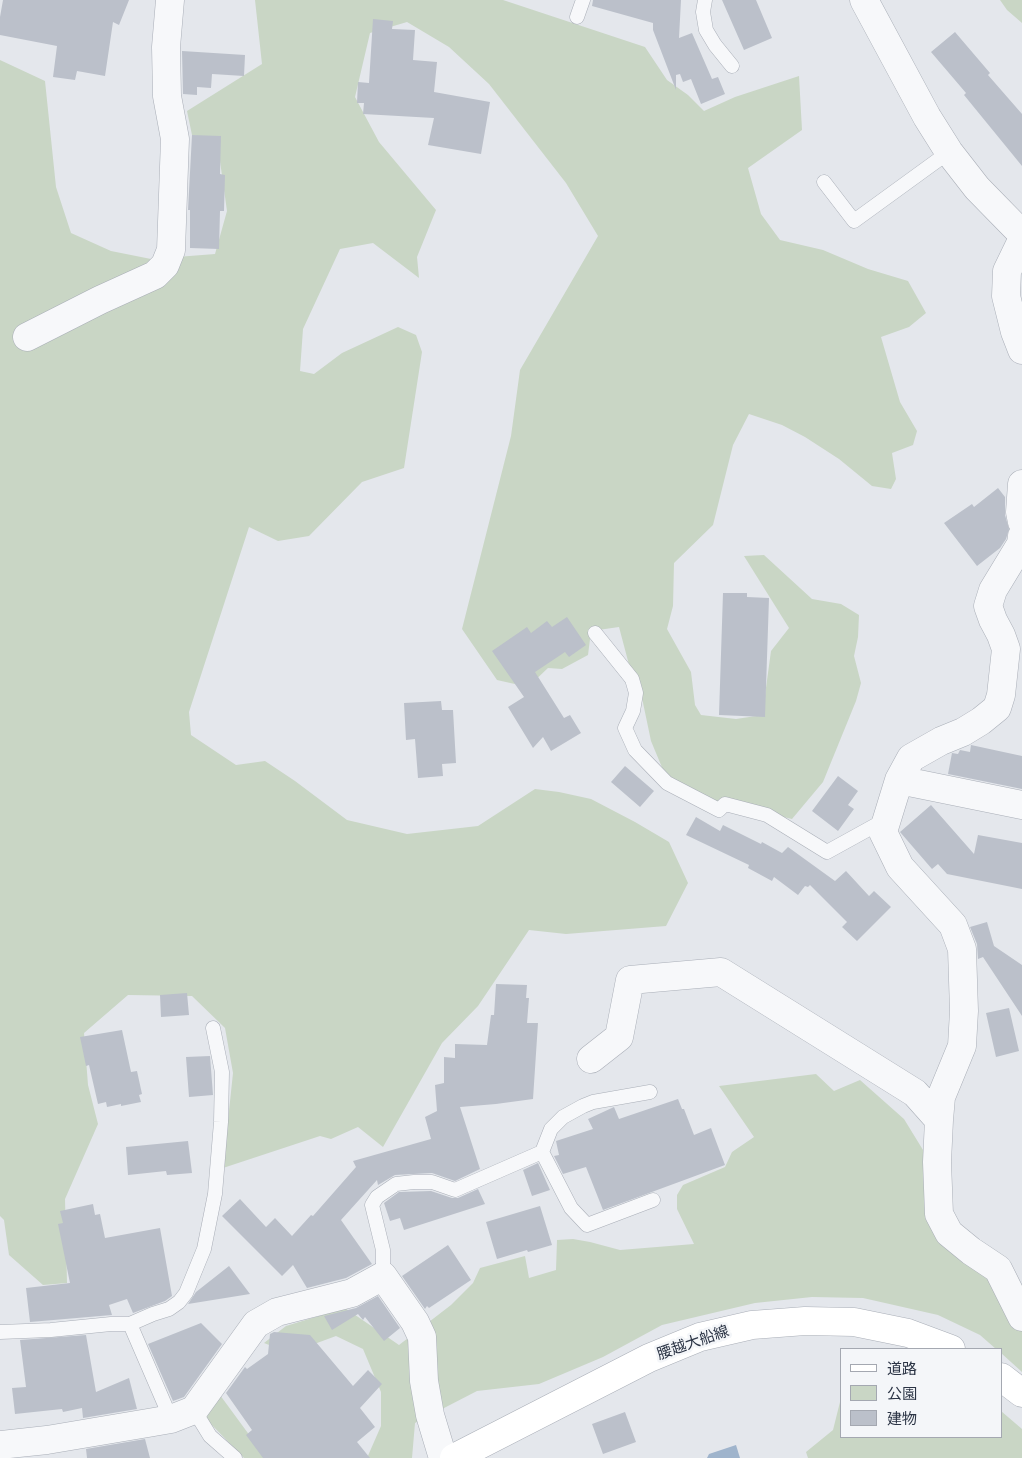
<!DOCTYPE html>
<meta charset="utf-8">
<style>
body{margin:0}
#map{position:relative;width:1022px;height:1458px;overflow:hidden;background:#e4e7ec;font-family:Cabin,"Noto Sans JP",sans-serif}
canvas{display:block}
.legend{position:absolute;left:840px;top:1348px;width:162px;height:90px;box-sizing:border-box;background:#f4f6f9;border:1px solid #a4a8b1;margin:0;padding:6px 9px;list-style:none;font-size:15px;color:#2b3445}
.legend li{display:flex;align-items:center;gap:10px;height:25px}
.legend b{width:25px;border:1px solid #a4a8b1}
</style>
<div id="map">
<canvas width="1022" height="1458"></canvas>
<ul class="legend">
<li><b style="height:6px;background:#fff"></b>道路</li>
<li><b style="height:14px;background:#c9d6c5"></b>公園</li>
<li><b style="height:14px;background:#bbc0ca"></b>建物</li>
</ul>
</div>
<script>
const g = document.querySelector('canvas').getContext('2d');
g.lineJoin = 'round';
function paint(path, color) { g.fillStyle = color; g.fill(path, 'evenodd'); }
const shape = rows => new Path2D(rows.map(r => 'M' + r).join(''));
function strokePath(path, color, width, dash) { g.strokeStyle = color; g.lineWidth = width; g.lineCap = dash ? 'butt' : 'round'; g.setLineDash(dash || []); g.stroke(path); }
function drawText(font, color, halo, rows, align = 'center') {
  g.font = font + ' Cabin,"Noto Sans JP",sans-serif'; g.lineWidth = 5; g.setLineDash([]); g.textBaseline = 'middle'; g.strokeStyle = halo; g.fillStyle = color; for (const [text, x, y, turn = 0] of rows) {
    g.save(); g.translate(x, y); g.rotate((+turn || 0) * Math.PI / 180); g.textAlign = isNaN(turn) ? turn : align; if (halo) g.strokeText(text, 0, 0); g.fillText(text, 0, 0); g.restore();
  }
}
const green = shape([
 [255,0,503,0,645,47,667,80,688,95,704,111,735,97,799,76,802,130,748,168,761,214,780,240,823,250,868,269,908,281,926,313,909,327,881,337,900,402,917,431,913,445,892,453,896,479,891,489,872,486,839,459,805,437,782,425,749,414,733,445,713,525,674,563,673,606,667,629,691,672,695,705,701,715,736,719,756,716,765,695,771,651,789,628,744,556,764,555,812,599,841,604,859,615,858,637,854,656,861,683,856,701,823,782,792,819,712,800,666,777,651,741,642,698,632,676,619,627,591,631,588,655,562,669,548,668,528,687,497,680,462,629,511,436,520,370,598,236,566,183,489,84,449,47,407,22,370,33,355,97,379,142,436,210,417,257,419,278,373,243,340,249,303,329,300,371,314,374,342,353,398,327,416,335,422,352,404,468,362,482,309,536,278,541,249,527,189,712,191,735,236,765,265,761,295,781,347,820,407,834,478,826,535,789,559,792,591,799,635,822,669,842,688,883,666,926,566,934,529,930,478,1006,442,1043,383,1147,358,1127,331,1139,320,1136,223,1168,233,1073,225,1028,192,996,128,995,84,1033,88,1085,98,1124,65,1199,67,1283,43,1285,9,1255,4,1220,0,1216,0,60,45,81,56,187,71,233,111,251,151,259,215,254,227,211,217,140,192,135,187,111,262,64],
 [1000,0,1022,0,1022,23,1007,10],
 [816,1074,834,1091,860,1080,904,1119,931,1163,934,1208,993,1274,1022,1328,1022,1372,1001,1353,1001,1349,996,1349,980,1335,938,1315,863,1298,812,1297,755,1303,662,1325,603,1357,539,1384,477,1391,415,1423,412,1458,367,1458,381,1426,381,1392,363,1349,336,1336,290,1353,264,1343,286,1326,345,1308,399,1345,451,1305,473,1283,480,1268,525,1256,529,1278,556,1270,557,1240,573,1239,590,1242,620,1250,694,1244,677,1209,677,1195,683,1185,725,1167,732,1152,754,1137,719,1086],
 [217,1391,253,1440,271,1458,244,1458,208,1421,203,1409],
 [841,1398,841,1437,1001,1437,1001,1411,1022,1429,1022,1458,808,1458,806,1452,833,1430]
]);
const water = shape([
 [736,1445,740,1458,707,1458,709,1454]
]);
const building = shape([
 [3,0,129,0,119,25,113,22,105,76,77,71,75,80,53,77,57,46,0,35,0,17],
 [593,0,681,0,679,38,692,33,712,79,718,77,725,94,701,104,691,79,683,82,680,74,676,75,676,90,653,30,653,23,592,6],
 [722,0,756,0,772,38,744,50],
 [373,19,393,21,392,29,415,30,413,60,437,62,434,92,490,102,481,154,428,145,434,118,363,114,364,103,357,103,358,82,369,83],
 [955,32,990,73,988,75,1022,114,1022,166,964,95,966,93,931,52],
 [182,51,245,55,244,76,212,74,211,88,197,87,197,95,183,94],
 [192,135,221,136,220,174,225,175,224,211,220,211,219,249,190,248,190,210,188,210],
 [998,488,1005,497,1005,515,1009,529,1006,539,1000,548,977,566,944,523,972,504,974,507],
 [723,593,747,593,747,597,769,598,765,717,719,715],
 [567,617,586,645,569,657,565,652,535,672,564,718,570,715,581,733,551,751,543,737,533,748,508,707,524,697,492,651,527,627,531,633,547,621,552,627],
 [441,701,442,710,453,710,456,763,442,764,443,776,418,778,415,739,406,740,404,703],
 [971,745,1022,756,1022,789,948,774,952,753,958,754,960,750,970,752],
 [625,766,654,791,640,807,611,782],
 [838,776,858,791,848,805,854,809,838,831,812,811],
 [931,805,974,854,978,835,1022,843,1022,889,947,874,938,864,932,869,900,832],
 [696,817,720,831,723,825,761,844,762,842,782,853,788,847,835,881,846,871,869,896,874,891,891,907,857,941,842,927,847,922,810,885,808,887,805,886,798,895,774,877,772,881,748,868,749,865,686,835],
 [987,922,994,946,1022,965,1022,1016,983,957,978,959,977,944,970,927],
 [496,984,527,985,526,998,529,998,527,1023,538,1023,533,1099,496,1104,460,1107,480,1169,455,1181,432,1173,395,1175,378,1185,377,1180,341,1220,372,1264,346,1278,307,1288,293,1265,282,1276,222,1216,240,1199,266,1227,275,1218,292,1236,311,1215,313,1216,356,1167,353,1161,431,1139,425,1117,437,1111,435,1085,444,1083,444,1057,455,1058,455,1044,487,1045,491,1015,494,1015],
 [187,993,189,1015,161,1017,160,995],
 [1009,1008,1019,1051,996,1057,986,1013],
 [122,1030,131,1072,137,1071,142,1094,139,1095,141,1102,121,1106,121,1104,107,1107,106,1102,98,1104,89,1065,86,1066,80,1037],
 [210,1056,213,1095,189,1097,186,1057],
 [678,1099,682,1109,684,1109,694,1135,711,1128,725,1165,603,1210,586,1167,563,1174,554,1156,559,1155,556,1141,593,1129,588,1119,614,1107,619,1119],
 [188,1141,192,1173,167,1175,166,1171,128,1175,126,1147],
 [538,1163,550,1190,532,1196,523,1170],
 [478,1189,485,1204,404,1230,400,1218,390,1221,384,1203,399,1192,431,1191,452,1198,458,1198],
 [93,1204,95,1215,100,1214,105,1238,160,1228,172,1296,165,1301,133,1313,127,1299,109,1305,112,1315,30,1322,26,1288,70,1283,58,1224,63,1223,60,1211],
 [540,1206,552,1245,528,1252,527,1250,497,1259,486,1222],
 [448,1245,471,1280,429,1308,427,1306,425,1309,402,1276],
 [229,1266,250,1294,188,1304,196,1292],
 [378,1296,400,1328,384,1341,365,1317,363,1320,358,1314,332,1330,324,1316,356,1308],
 [201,1323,222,1344,184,1397,173,1401,148,1344],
 [274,1332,310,1335,353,1386,368,1370,382,1384,360,1408,375,1427,357,1442,370,1458,263,1458,246,1435,252,1430,226,1393,245,1367,247,1369,268,1354,270,1334],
 [86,1335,96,1392,129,1378,137,1409,83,1418,82,1408,63,1412,62,1409,15,1414,12,1388,26,1387,20,1340],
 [625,1412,636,1442,603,1454,592,1424],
 [145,1439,150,1458,87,1458,86,1449]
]);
const service = shape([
 [705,0,703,12,706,30,715,45,732,66],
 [577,17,583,0],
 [824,182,854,221,949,152],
 [595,633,632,679,636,693,633,711,625,728,635,750,667,783,719,810,725,804,767,815,827,852,885,820],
 [542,1152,571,1208,587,1225,653,1200],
 [383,1276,383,1250,372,1205,377,1197,396,1184,414,1182,432,1182,455,1190,542,1152,551,1129,563,1117,583,1106,593,1102,650,1092],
 [130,1324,171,1419],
 [0,1332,51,1330,111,1324,130,1324,153,1314,169,1309,179,1302,186,1293,204,1249,215,1194,221,1122,222,1072,213,1028],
 [194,1410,210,1436,235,1458]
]);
const minor = shape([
 [1022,240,1007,271,1006,296,1015,332,1022,350],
 [27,337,100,300,155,275,165,265,171,250,175,139,167,96,166,47,170,0],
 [1022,484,1020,512,1022,522],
 [1022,536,1021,544,993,590,988,606,993,620,1001,635,1006,649,1001,695,997,708,981,721,963,732,941,741,911,758,899,780,883,832,900,867,953,925,962,949,964,1011,962,1046,941,1097,939,1120,937,1162,939,1214,949,1233,971,1251,998,1269,1022,1317],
 [899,780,1022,805],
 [591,1059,619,1037,630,980,721,972,915,1093,939,1120],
 [0,1445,47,1440,148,1423,171,1419,194,1410,256,1324,277,1312,352,1293,383,1276,415,1322,422,1337,424,1381,430,1415,443,1458]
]);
const tertiary = shape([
 [864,0,927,117,949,152,977,188,1022,234]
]);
const secondary = shape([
 [1001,1377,1022,1393],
 [454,1458,649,1358,700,1337,752,1325,805,1321,854,1322,908,1333,951,1349]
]);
const streetNames = [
 ["腰越大船線",693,1343,-19]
];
paint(green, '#c9d6c5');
paint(water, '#9fb4cc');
paint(building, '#bbc0ca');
strokePath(service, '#a9aeb7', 15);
strokePath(minor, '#a9aeb7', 29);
strokePath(tertiary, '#a9aeb7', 29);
strokePath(secondary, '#a9aeb7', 29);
strokePath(service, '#f7f8fa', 14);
strokePath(minor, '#f7f8fa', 28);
strokePath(tertiary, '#f7f8fa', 28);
strokePath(secondary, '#fff', 28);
drawText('15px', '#2b3445', '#f4f6f9', streetNames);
</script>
